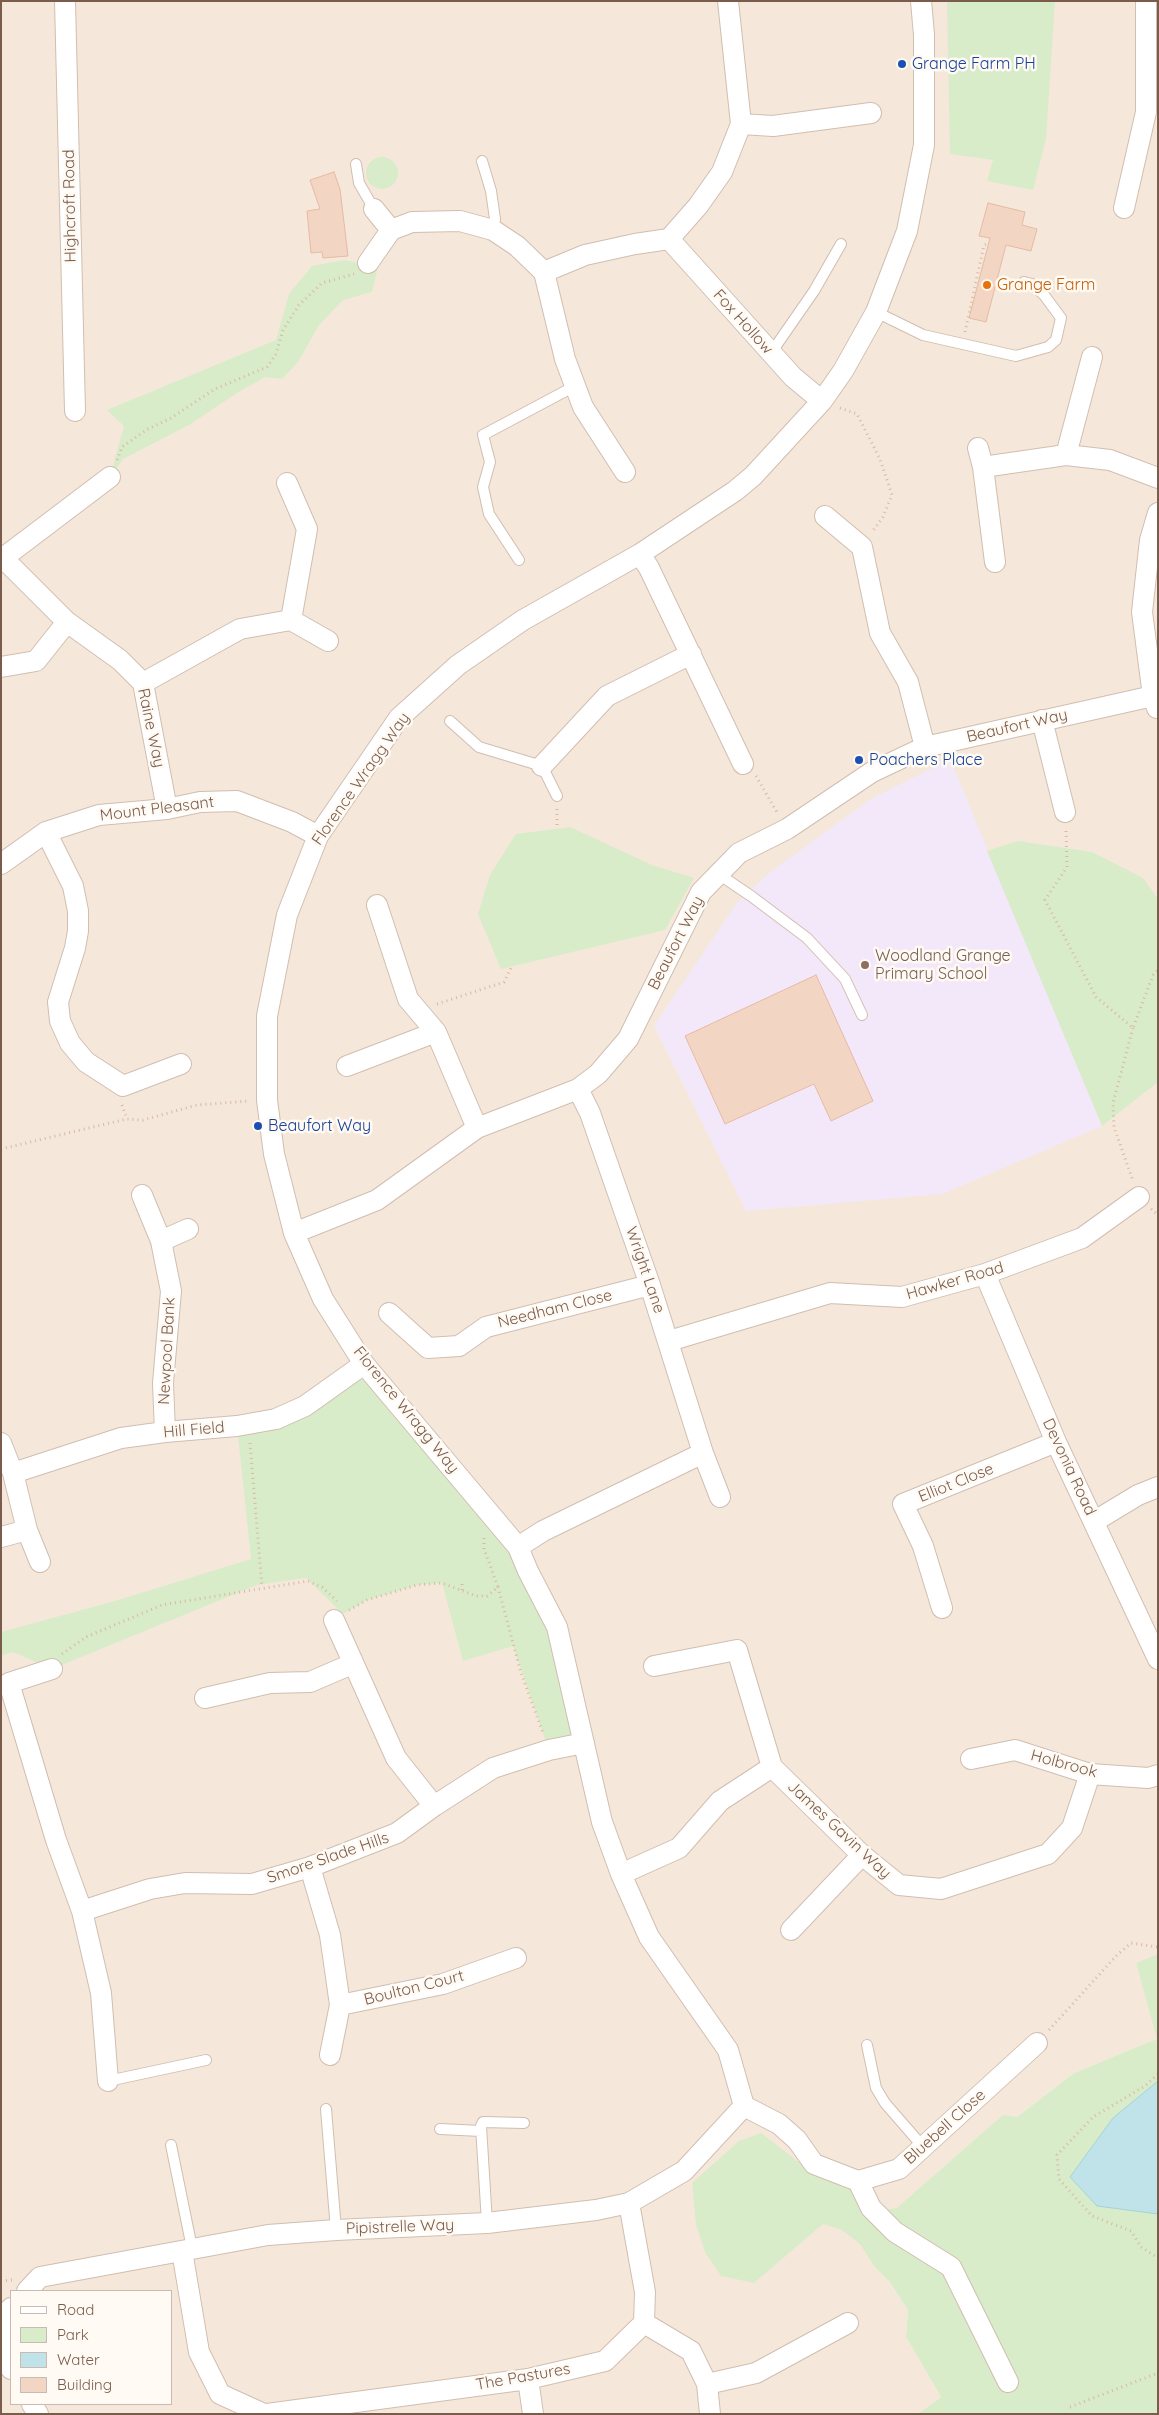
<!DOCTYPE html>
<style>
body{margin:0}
#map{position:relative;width:1159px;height:2415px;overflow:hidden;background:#fdf6ec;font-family:Quicksand,sans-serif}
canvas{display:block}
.frame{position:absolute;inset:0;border:2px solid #7a5c4d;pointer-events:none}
.legend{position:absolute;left:10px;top:2290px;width:162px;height:115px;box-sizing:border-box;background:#fffaf3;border:1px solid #cabbb1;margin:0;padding:6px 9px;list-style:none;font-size:15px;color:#7a5c4d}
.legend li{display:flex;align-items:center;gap:10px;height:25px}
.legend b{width:25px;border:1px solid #cabbb1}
</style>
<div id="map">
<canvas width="1159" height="2415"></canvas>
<div class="frame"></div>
<ul class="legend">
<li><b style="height:6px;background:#fff"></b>Road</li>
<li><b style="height:14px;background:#d8ecc9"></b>Park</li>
<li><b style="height:14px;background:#bfe3e8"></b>Water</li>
<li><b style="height:14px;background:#f3d5c3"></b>Building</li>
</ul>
</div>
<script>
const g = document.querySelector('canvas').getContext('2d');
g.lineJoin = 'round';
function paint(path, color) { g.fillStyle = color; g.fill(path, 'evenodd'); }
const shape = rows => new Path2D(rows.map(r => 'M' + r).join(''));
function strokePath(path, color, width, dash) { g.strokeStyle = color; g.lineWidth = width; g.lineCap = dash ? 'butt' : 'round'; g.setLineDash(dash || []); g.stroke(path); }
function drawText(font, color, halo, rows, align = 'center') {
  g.font = font + ' Quicksand,sans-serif'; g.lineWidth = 5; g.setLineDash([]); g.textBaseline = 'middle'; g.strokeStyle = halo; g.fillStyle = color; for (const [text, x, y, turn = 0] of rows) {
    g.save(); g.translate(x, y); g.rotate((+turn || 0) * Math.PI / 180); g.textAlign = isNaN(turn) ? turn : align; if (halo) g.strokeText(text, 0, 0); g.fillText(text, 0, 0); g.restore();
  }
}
const residential = shape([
 [1,1,1158,1,1158,1955,1136,1963,1158,2039,1074,2073,1017,2117,889,2281,908,2310,906,2337,941,2397,918,2414,1,2414],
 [11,2291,171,2291,171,2404,11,2404]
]);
const education = shape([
 [950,759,1102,1126,942,1194,746,1211,654,1026,736,904,769,873,871,799]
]);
const green = shape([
 [947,1,1055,1,1046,139,1033,190,987,181,993,160,950,154],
 '366 173a16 16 0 1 1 32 0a16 16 0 1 1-32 0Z',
 [344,260,378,267,372,292,343,300,319,325,298,362,282,379,265,377,237,393,189,425,123,459,110,477,124,426,107,410,276,340,289,294,312,266],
 [570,827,652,865,694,878,665,930,501,969,478,914,490,875,516,834],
 [1018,841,1092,852,1143,878,1158,899,1158,1082,1102,1126,987,851],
 [364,1364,504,1535,557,1627,584,1743,549,1750,513,1646,463,1661,442,1583,417,1585,367,1600,343,1614,306,1578,257,1585,52,1669,13,1652,1,1656,1,1632,115,1601,251,1559,237,1426,305,1406],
 [1158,1954,1158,2414,918,2414,941,2397,906,2337,908,2310,889,2281,875,2267,860,2244,842,2230,823,2224,754,2283,721,2276,705,2252,696,2225,692,2183,739,2141,761,2133,818,2177,852,2190,861,2213,897,2208,1003,2115,1017,2117,1074,2073,1157,2039,1136,1963]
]);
const water = shape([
 [1158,2081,1158,2214,1097,2206,1070,2177,1113,2118,1158,2081]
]);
const building = shape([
 [334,172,340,189,348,256,323,258,322,252,311,253,307,211,320,209,310,180,334,172],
 [988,203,1025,212,1022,225,1037,229,1031,251,1006,245,986,322,969,318,990,238,979,236,988,203],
 [816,975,873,1101,831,1121,814,1084,725,1124,685,1036,816,975]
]);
const path = shape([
 [965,332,984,245,989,243],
 [840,408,857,414,880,459,892,495,883,517,872,532],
 [117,460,122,447,146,430,171,418,215,389,267,367,276,354,283,330,299,305,322,283,354,274],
 [756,776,778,814],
 [557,809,557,828],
 [1066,831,1067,867,1045,900,1096,997,1133,1028,1153,975,1158,970],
 [437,1004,504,982,512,966],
 [1133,1028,1113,1103,1114,1127,1133,1181],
 [122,1105,127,1119],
 [1,1149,127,1119,143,1120,197,1105,249,1101],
 [1151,1209,1158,1215],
 [250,1443,262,1587],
 [498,1587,521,1673,543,1733],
 [462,1590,462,1584],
 [349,1610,367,1600,417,1585,442,1583,476,1596,487,1596,498,1587,484,1549,484,1536],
 [62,1654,86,1637,162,1605,308,1581,322,1587,337,1601],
 [1049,2030,1117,1955,1131,1943,1158,1947],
 [1158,2074,1145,2086,1093,2117,1057,2155,1059,2179,1092,2216,1131,2231,1141,2247,1158,2258],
 [1,2281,12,2280],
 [1070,2407,1158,2373]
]);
const lane = shape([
 [482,161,491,191,495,219,493,230],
 [356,164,359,183,374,209],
 [876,312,923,335,1016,356,1048,347,1056,340,1061,318,1044,295,1032,284,1024,282],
 [771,353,814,291,841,244],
 [519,560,489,514,483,487,490,462,483,435,575,386],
 [450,721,479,747,542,766,557,796],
 [717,873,751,896,807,938,845,979,862,1015],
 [867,2045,876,2088,885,2103,924,2148],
 [108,2081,206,2060],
 [326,2109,336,2230],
 [440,2129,481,2131],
 [171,2145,192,2248],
 [487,2223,481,2126,483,2122,524,2123]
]);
const street = shape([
 [65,1,75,411],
 [741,124,773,126,871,113],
 [1124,208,1146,112,1146,1],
 [374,209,391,230],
 [669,239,793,377,822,401],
 [368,263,391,230,412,222,460,221,493,230,517,246,544,272,585,255,635,244,669,239,698,206,722,172,741,124,728,1],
 [544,272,565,359,583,407,625,472],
 [978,448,983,467,995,562],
 [1066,455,1092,357],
 [983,467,1066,455,1110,460,1158,478],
 [287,483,307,529,291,620,328,641],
 [825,516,862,547,880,633,908,682,925,747],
 [640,554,649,568,743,764],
 [67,622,3,558,110,477],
 [1,667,36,661,67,622,120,660,143,683,167,809],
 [143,683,240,629,291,620],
 [1157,708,1153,696,1142,612,1150,540,1158,513],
 [1042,720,1065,812],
 [542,766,607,696,691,654],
 [46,832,73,886,78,911,78,931,75,948,58,1002,60,1021,70,1043,86,1062,123,1086,181,1064],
 [1,864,46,832,99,815,167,809,200,802,237,801,292,822,318,836],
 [377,905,408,999,436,1032,477,1128],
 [347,1066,436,1032],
 [578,1089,590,1113,650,1285,703,1453,720,1497],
 [142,1195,161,1241,171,1291,163,1383,165,1432],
 [294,1233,377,1200,477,1128,578,1089,598,1074,628,1039,701,892,739,853,787,829,872,772,925,747,1153,696],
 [161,1241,188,1229],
 [985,1274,1056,1442,1158,1659],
 [389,1313,428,1348,459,1346,486,1327,650,1285],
 [669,1341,830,1293,902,1297,985,1274,1082,1238,1139,1197],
 [1,1443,13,1473,27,1530,40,1562],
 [13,1473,121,1438,165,1432,237,1426,276,1419,305,1406,364,1364],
 [1095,1521,1138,1495,1158,1487],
 [1,1537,27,1530],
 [518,1547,543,1531,703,1453],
 [942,1608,923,1546,903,1504,1056,1442],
 [334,1620,396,1758,434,1806],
 [654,1666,737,1650,772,1767,862,1855,899,1885,941,1889,1048,1854,1072,1828,1090,1774],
 [52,1669,9,1683,56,1840,82,1911,101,1993,108,2081],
 [205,1698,270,1683,310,1682,352,1664],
 [971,1759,1015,1750,1090,1774,1148,1778,1158,1775],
 [310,1867,330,1935,340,2005,330,2055],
 [621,1874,679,1848,720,1801,772,1767],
 [82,1911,150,1889,185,1883,252,1884,310,1867,397,1833,434,1806,493,1768,549,1750,584,1743],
 [791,1930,862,1855],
 [340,2005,443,1984,516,1958],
 [744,2106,728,2050,649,1937,621,1874,602,1822,557,1627,528,1571,518,1547,364,1364,323,1299,294,1233,274,1154,267,1100,267,1016,287,915,318,836,399,718,458,665,523,620,640,554,735,491,753,476,822,401,843,371,876,312,907,231,924,145,924,35,921,1],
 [744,2106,779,2124,797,2140,814,2164,858,2181,899,2169,1037,2043],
 [858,2181,871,2208,895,2232,951,2267,1008,2382],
 [182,2251,199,2352,220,2394,264,2414],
 [27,2291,40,2277,268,2235,336,2230,487,2223,596,2210,629,2203,684,2171,744,2106],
 [11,2308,4,2316,3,2356,11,2369],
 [644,2323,691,2351,707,2384,710,2414],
 [528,2379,533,2414],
 [707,2384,756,2373,848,2323],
 [32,2404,38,2414],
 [267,2414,528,2379,605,2361,644,2323,645,2292,629,2203]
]);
const markers = [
 [902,64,5,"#1a4fb4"],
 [987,285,5,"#e8710a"],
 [859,760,5,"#1a4fb4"],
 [865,965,5,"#8d6e63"],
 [258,1126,5,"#1a4fb4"]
];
const transitNames = [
 ["Grange Farm PH",912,64],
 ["Poachers Place",869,760],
 ["Beaufort Way",268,1126]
];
const streetNames = [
 ["Highcroft Road",70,206,-91],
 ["Fox Hollow",743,322,48],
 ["Beaufort Way",1017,726,-13],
 ["Raine Way",151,728,78],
 ["Florence Wragg Way",361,779,-55],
 ["Mount Pleasant",157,809,-7],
 ["Beaufort Way",676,943,-63],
 ["Wright Lane",645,1270,71],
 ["Hawker Road",955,1281,-16],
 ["Needham Close",555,1309,-14],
 ["Newpool Bank",167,1351,-87],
 ["Florence Wragg Way",406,1410,51],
 ["Hill Field",194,1430,-5],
 ["Devonia Road",1069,1467,65],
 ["Elliot Close",956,1483,-22],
 ["Holbrook",1064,1764,15],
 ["James Gavin Way",839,1830,43],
 ["Smore Slade Hills",328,1858,-19],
 ["Boulton Court",414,1988,-14],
 ["Bluebell Close",945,2127,-42],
 ["Pipistrelle Way",400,2227,-2],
 ["The Pastures",523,2377,-10]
];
const foodNames = [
 ["Grange Farm",997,285]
];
const educationNames = [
 ["Woodland Grange",875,956],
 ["Primary School",875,974]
];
paint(residential, '#f5e8da');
paint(education, '#f3e8fa');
paint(green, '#d8ecc9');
paint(water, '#bfe3e8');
strokePath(water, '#a5d3da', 1);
paint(building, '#f3d5c3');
strokePath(building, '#e6bba3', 1);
strokePath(lane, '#d1beb0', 12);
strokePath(street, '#d1beb0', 22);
strokePath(path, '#d9b8a5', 3, [1, 4]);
strokePath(lane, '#fff', 10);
strokePath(street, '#fff', 20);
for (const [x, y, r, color] of markers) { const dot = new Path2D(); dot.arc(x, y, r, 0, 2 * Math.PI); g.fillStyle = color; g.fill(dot); strokePath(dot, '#fffaf3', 2); }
drawText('16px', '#164399', '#fffaf3', transitNames, 'left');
drawText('16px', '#7a5c4d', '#fffaf3', streetNames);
drawText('16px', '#c56008', '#fffaf3', foodNames, 'left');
drawText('16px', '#785e54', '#fffaf3', educationNames, 'left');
</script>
